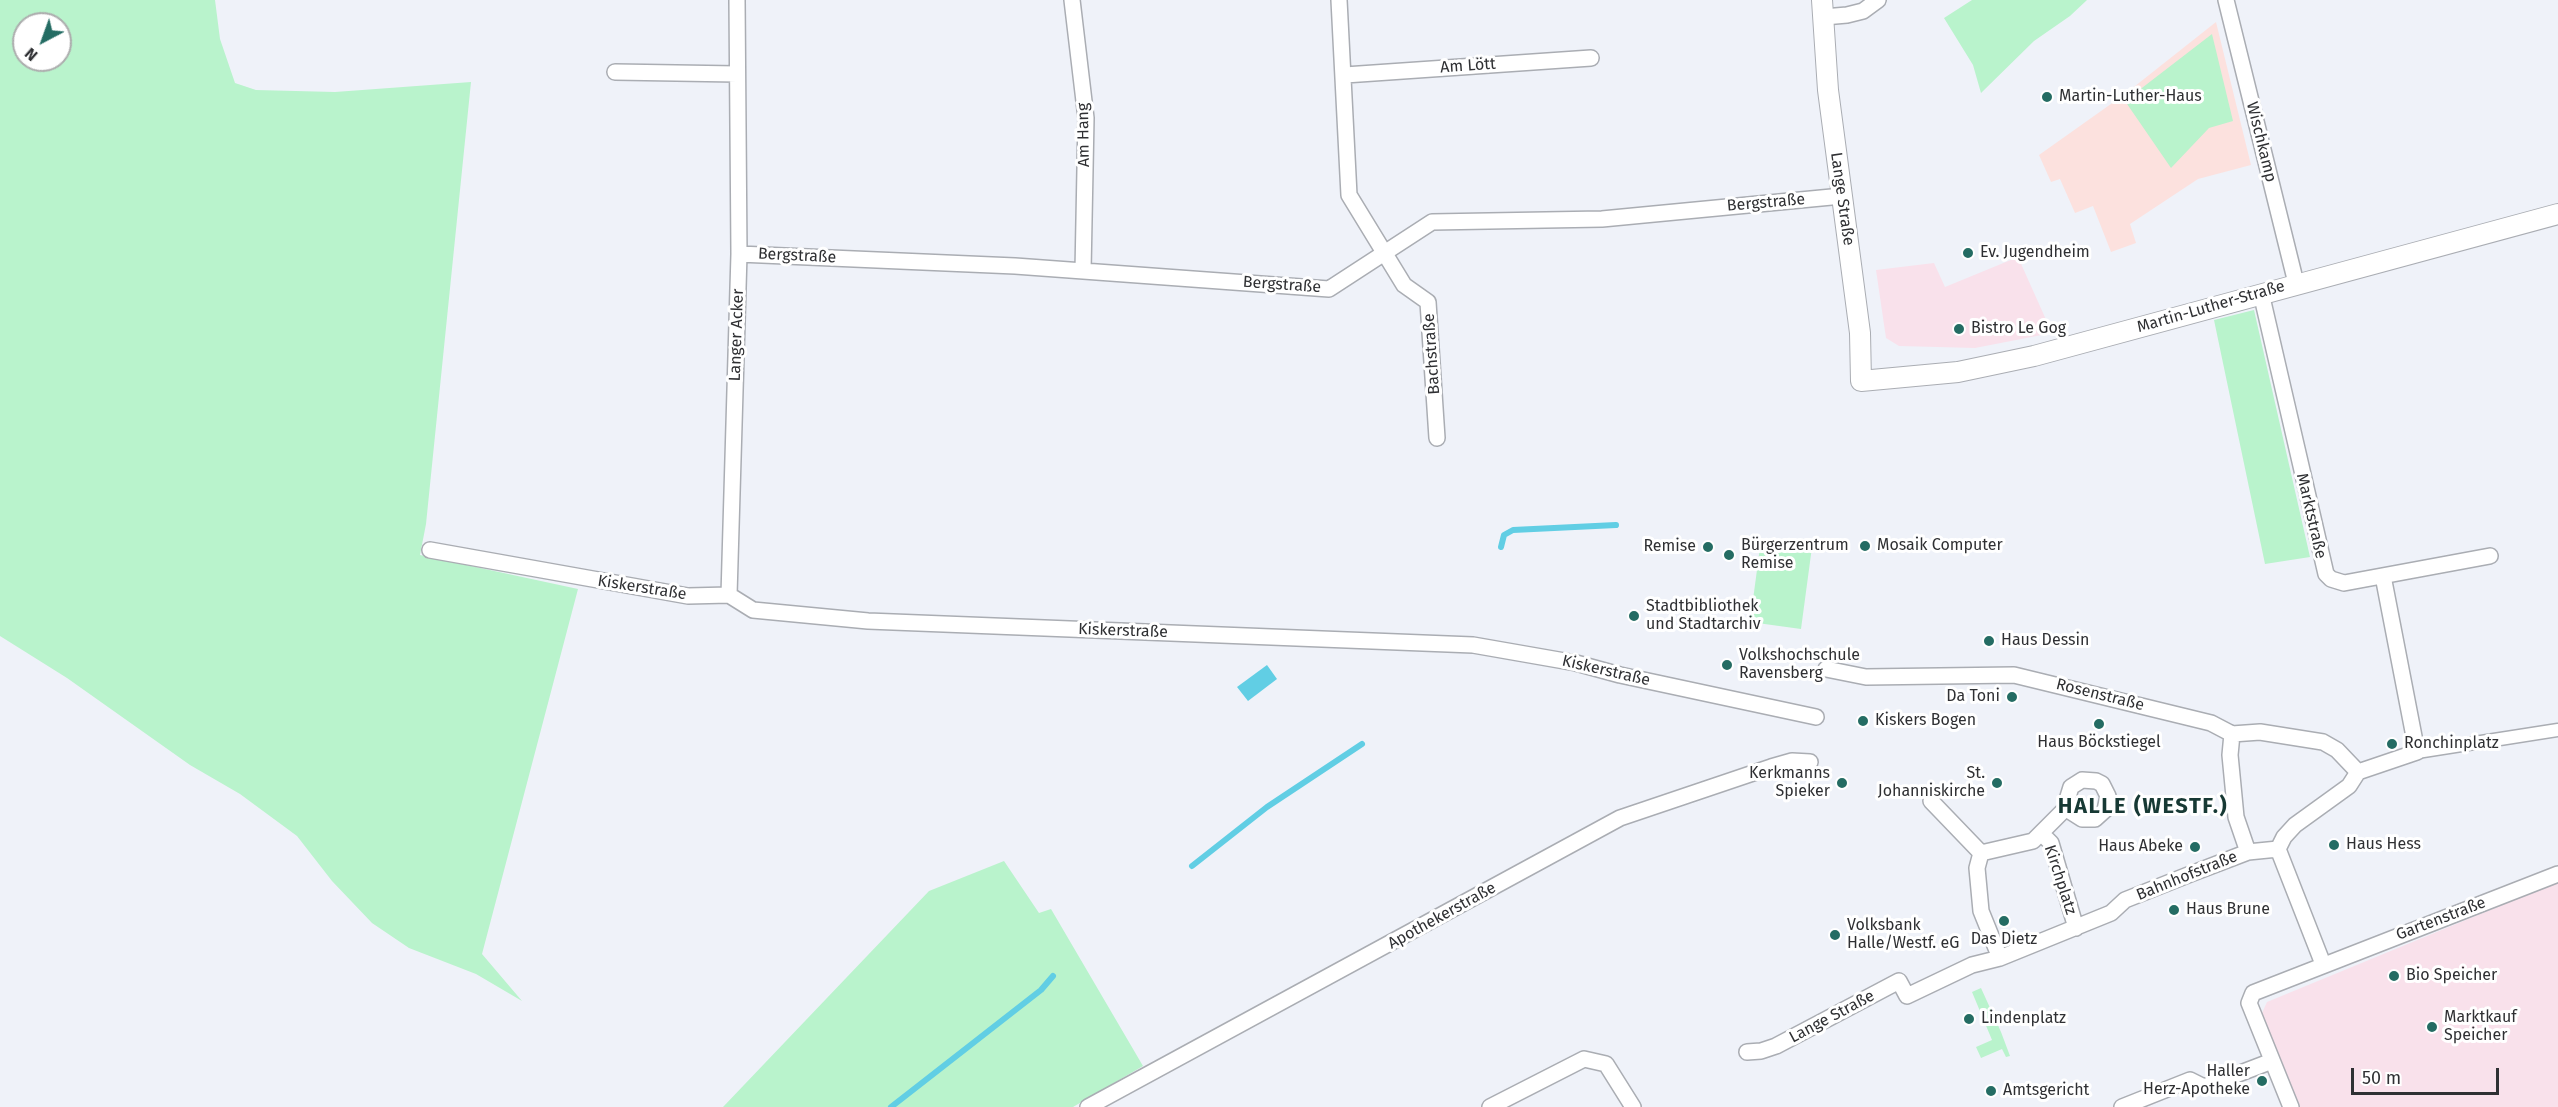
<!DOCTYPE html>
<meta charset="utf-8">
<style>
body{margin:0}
#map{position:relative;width:2558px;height:1107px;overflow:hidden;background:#eff2f9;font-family:"Fira Sans",sans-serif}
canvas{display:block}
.north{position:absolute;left:12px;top:12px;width:60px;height:60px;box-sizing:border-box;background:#fff;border:2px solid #acacad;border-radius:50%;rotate:221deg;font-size:16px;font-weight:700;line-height:24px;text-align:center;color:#2f3033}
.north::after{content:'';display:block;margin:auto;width:21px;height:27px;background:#246c63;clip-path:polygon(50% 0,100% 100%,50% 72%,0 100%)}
.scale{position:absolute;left:2351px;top:1068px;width:148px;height:27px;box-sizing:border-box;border:3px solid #2f3033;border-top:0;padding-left:8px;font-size:18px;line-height:21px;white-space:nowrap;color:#2f3033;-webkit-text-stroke:4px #fff;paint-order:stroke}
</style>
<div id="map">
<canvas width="2558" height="1107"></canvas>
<div class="north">N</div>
<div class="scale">50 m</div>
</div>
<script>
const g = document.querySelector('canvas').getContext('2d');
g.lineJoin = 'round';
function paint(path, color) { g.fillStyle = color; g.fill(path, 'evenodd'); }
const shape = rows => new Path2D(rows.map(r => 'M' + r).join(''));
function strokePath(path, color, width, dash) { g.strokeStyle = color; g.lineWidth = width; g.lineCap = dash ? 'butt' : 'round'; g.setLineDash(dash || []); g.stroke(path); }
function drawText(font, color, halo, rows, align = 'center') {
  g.font = font + ' "Fira Sans",sans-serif'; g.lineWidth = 6; g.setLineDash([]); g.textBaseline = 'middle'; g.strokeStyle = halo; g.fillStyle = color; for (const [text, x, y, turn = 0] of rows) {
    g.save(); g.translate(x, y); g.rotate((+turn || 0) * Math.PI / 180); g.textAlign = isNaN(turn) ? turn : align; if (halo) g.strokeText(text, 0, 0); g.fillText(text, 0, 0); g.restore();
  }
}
const commercial = shape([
 [2018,257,2052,333,1975,348,1899,346,1886,338,1876,270,1934,263,1945,287],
 [2558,882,2558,1107,2298,1107,2263,1020,2262,1013,2267,1002]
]);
const education = shape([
 [2216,22,2251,165,2198,179,2130,224,2136,243,2111,252,2093,206,2075,213,2060,179,2051,182,2039,155,2125,94]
]);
const green = shape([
 [0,0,215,0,220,39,235,83,256,90,335,92,471,82,426,524,420,555,578,589,482,954,522,1001,476,974,409,948,372,923,332,881,297,836,240,794,190,765,67,678,0,636],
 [24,24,60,24,60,60,24,60],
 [1972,0,2087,0,2070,16,2034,41,1981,93,1973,65,1944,18],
 [2212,34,2233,121,2209,128,2171,168,2125,101],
 [2254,310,2310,557,2265,564,2214,320],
 [1761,540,1812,547,1801,629,1750,622],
 [1004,861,1039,913,1051,909,1143,1066,1073,1107,723,1107,929,891],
 [1981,988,2001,1032,2010,1056,2006,1057,2002,1049,1981,1058,1976,1047,1992,1040,1972,992]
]);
const water = shape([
 [1267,665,1277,679,1248,701,1237,687]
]);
const stream = shape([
 [1501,547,1504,535,1513,530,1616,525],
 [1192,866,1267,807,1362,744],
 [891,1107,1041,990,1053,976]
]);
const pedestrian = shape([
 [2417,752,2558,730]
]);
const minor = shape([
 [1072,0,1086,118,1083,271],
 [1339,0,1349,195,1404,285,1428,302,1437,438],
 [2226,0,2296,283],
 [1824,17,1847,15,1863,11,1878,0],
 [615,72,737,74],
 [1345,75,1591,58],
 [739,254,1015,266,1329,289,1432,222,1602,219,1842,196],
 [2261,293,2326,574,2331,579,2344,583,2490,556],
 [430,550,688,596,729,595,753,610,868,621,1473,645,1576,663,1620,675,1816,717],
 [729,595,739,254,737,0],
 [1826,669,1866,677,2014,675,2211,723,2232,734,2260,732,2323,742,2337,750,2358,772],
 [2232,734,2230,755,2236,817,2248,852],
 [1931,801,1981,853,2033,841,2068,806,2071,812,2082,819,2095,819,2105,810,2108,796,2102,784,2096,781,2082,780,2071,787,2067,800,2068,806],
 [2041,833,2051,843,2076,928],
 [2278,849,2284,837,2295,825,2349,786,2358,772,2417,752,2383,576],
 [2278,849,2323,964],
 [1981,853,1977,868,1981,911,2000,958],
 [1747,1052,1761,1051,1776,1046,1899,981,1907,996,1972,965,2000,958,2111,913,2125,900,2188,875,2248,852,2278,849],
 [1088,1107,1620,818,1771,767,1792,761,1810,762],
 [1490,1107,1584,1059,1606,1064,1633,1107],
 [2122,1107,2190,1080,2204,1087,2272,1061],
 [2291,1107,2249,1003,2253,993,2558,874]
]);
const tertiary = shape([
 [1822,0,1828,90,1860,333,1861,381,1958,372,2034,356,2558,214]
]);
const markers = [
 [2047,97,6,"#246c63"],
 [1968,253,6,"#246c63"],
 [1959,329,6,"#246c63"],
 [1865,546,6,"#246c63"],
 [1708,547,6,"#246c63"],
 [1729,555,6,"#246c63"],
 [1634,616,6,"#246c63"],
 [1989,641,6,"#246c63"],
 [1727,665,6,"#246c63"],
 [2012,697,6,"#246c63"],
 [1863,721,6,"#246c63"],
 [2099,724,6,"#246c63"],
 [2392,744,6,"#246c63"],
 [1842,783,6,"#246c63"],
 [1997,783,6,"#246c63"],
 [2334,845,6,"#246c63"],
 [2195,847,6,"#246c63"],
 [2174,910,6,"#246c63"],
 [2004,921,6,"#246c63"],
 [1835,935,6,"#246c63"],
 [2394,976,6,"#246c63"],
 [1969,1019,6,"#246c63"],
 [2432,1027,6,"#246c63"],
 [2262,1081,6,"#246c63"],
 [1991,1091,6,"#246c63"]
];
const streetNames = [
 ["Am Lött",1468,66,-4],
 ["Am Hang",1084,135,-91],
 ["Wischkamp",2261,142,76],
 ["Lange Straße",1842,199,82],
 ["Bergstraße",1766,203,-5],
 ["Bergstraße",797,256,3],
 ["Bergstraße",1282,285,4],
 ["Martin-Luther-Straße",2211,307,-16],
 ["Langer Acker",737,335,-88],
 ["Bachstraße",1432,354,-94],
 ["Marktstraße",2311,516,77],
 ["Kiskerstraße",642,588,9],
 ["Kiskerstraße",1123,631,2],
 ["Kiskerstraße",1606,671,13],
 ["Rosenstraße",2100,695,14],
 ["Bahnhofstraße",2187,876,-22],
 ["Kirchplatz",2060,880,72],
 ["Apothekerstraße",1442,916,-29],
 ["Gartenstraße",2441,919,-21],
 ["Lange Straße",1832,1017,-28]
];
const poiNames = [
 ["Martin-Luther-Haus",2059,97],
 ["Ev. Jugendheim",1980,253],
 ["Bistro Le Gog",1971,329],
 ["Bürgerzentrum",1741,546],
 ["Remise",1741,564],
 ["Mosaik Computer",1877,546],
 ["Remise",1696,547,"right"],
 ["Stadtbibliothek",1646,607],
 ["und Stadtarchiv",1646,625],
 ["Haus Dessin",2001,641],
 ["Volkshochschule",1739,656],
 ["Ravensberg",1739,674],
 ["Da Toni",2000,697,"right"],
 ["Kiskers Bogen",1875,721],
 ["Haus Böckstiegel",2099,743,"center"],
 ["Ronchinplatz",2404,744],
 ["Kerkmanns",1830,774,"right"],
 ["Spieker",1830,792,"right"],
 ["St.",1985,774,"right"],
 ["Johanniskirche",1985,792,"right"],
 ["Haus Hess",2346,845],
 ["Haus Abeke",2183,847,"right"],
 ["Haus Brune",2186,910],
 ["Volksbank",1847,926],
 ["Halle/Westf. eG",1847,944],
 ["Das Dietz",2004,940,"center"],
 ["Bio Speicher",2406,976],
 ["Marktkauf",2444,1018],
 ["Speicher",2444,1036],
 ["Lindenplatz",1981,1019],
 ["Haller",2250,1072,"right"],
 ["Herz-Apotheke",2250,1090,"right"],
 ["Amtsgericht",2003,1091]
];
const districtNames = [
 ["HALLE (WESTF.)",2143,807]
];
paint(commercial, '#f9e1eb');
paint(education, '#fce1de');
paint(green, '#b9f3cc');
paint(water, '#61cee4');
strokePath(stream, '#61cee4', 6);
strokePath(pedestrian, '#aaadb3', 15);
strokePath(minor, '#aaadb3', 18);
strokePath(tertiary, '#aaadb3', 22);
strokePath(pedestrian, '#fff', 12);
strokePath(minor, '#fff', 15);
strokePath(tertiary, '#fff', 20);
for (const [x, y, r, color] of markers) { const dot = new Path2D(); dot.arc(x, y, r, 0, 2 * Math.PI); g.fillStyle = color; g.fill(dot); strokePath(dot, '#fff', 2); }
drawText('16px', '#2f3033', '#fff', streetNames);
drawText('16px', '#2f3033', '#fff', poiNames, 'left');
g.letterSpacing = '1.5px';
drawText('bold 22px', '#173934', '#fff', districtNames);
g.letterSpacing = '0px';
</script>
